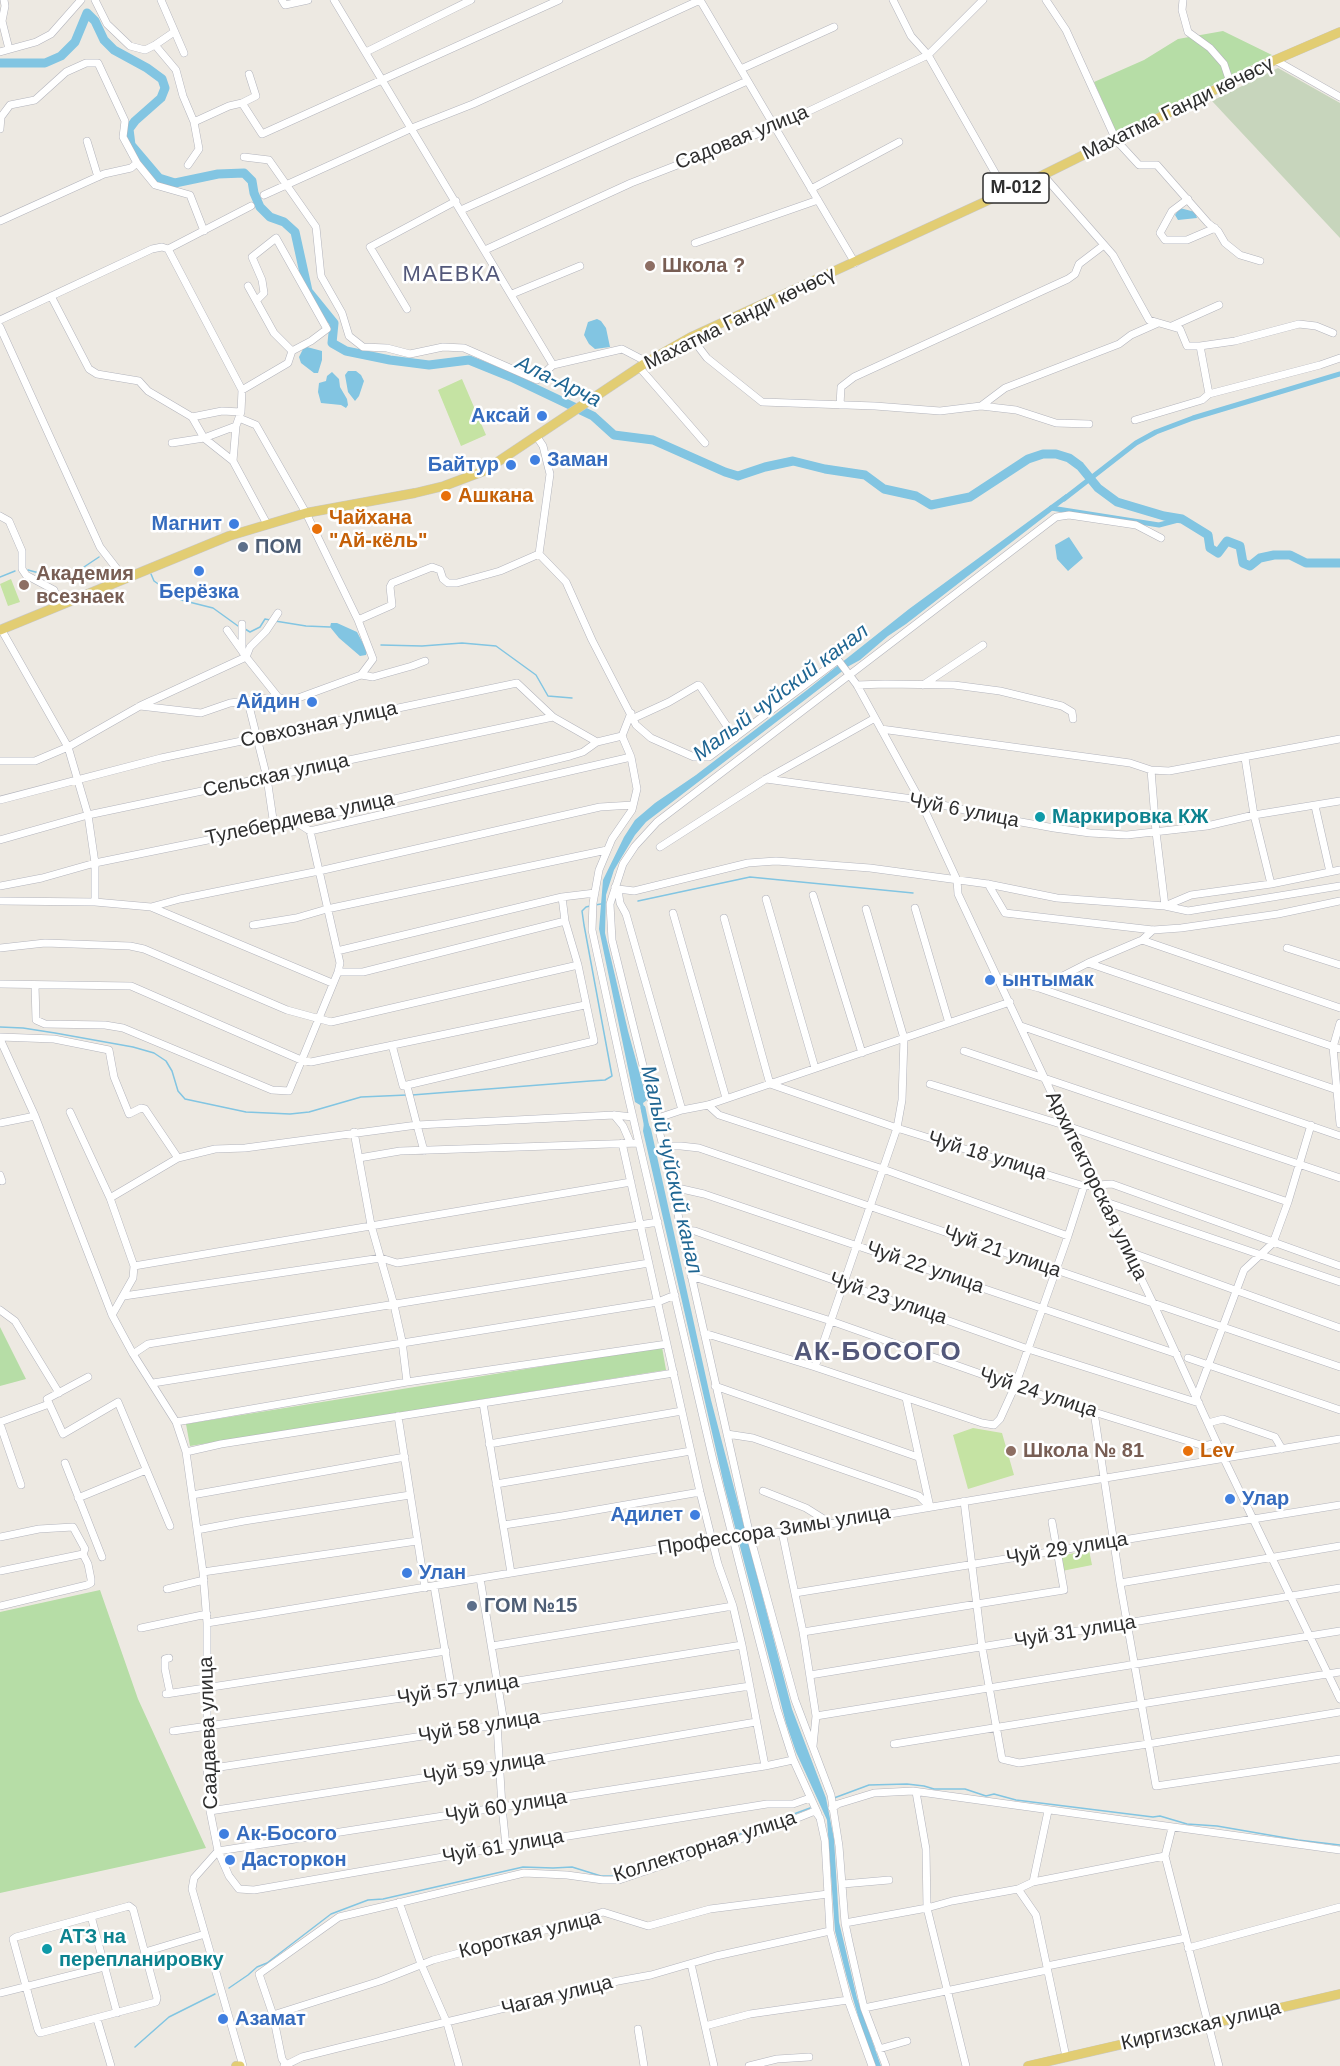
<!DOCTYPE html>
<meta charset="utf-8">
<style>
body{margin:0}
canvas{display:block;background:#ede9e2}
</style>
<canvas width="1340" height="2066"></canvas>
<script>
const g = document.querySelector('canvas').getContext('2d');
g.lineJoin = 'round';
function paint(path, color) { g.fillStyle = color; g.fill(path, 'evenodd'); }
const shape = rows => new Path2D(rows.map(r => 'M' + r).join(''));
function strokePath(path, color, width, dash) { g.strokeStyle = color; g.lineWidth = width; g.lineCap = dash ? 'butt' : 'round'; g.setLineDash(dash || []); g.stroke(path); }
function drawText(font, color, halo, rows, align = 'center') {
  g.font = font + ' Helvetica,sans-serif'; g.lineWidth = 5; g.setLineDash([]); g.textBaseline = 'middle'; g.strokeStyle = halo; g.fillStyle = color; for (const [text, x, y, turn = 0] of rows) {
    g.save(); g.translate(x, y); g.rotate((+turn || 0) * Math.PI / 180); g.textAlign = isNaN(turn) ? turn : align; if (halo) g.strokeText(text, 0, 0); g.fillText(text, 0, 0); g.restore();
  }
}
const green = shape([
 [1223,31,1272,55,1117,134,1094,82,1144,60,1178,39],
 [0,1327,26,1379,0,1386],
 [662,1347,666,1370,190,1446,186,1424],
 [100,1590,138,1699,206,1848,0,1893,0,1612]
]);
const cemetery = shape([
 [1278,68,1340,103,1340,238,1212,101]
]);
const pitch = shape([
 [462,379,486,435,461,446,438,390],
 [11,579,20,602,8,606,0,584],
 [973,1428,1002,1433,1014,1475,968,1489,953,1435],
 [1089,1550,1092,1565,1062,1571,1060,1556]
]);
const water = shape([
 [1180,208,1195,212,1197,218,1178,220,1175,215],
 [597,319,601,321,606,328,610,347,595,349,589,344,584,335,588,322],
 [307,347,322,351,322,360,318,373,314,373,301,363,299,357,303,349],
 [348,371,356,371,361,375,364,381,359,396,355,401,348,392,345,375],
 [332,372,339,379,340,387,347,399,348,405,346,408,341,405,321,403,318,392,319,383,326,381,327,376],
 [1066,494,1068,497,1066,500,906,624,888,636,860,660,849,666,667,806,646,822,635,835,614,870,606,895,605,933,628,1031,647,1100,643,1103,645,1112,642,1113,640,1105,635,1102,599,929,603,880,624,837,635,820,655,803,696,775,807,690,909,609],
 [1069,537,1083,558,1068,571,1057,559,1055,545],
 [331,623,337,623,357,632,367,651,366,655,360,656,339,638,330,627],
 [644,1123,648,1123,651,1129,711,1400,792,1709,826,1798,834,1839,839,1922,857,1998,881,2066,876,2066,865,2040,847,1978,835,1931,827,1820,796,1752,786,1723,724,1485,643,1131]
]);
const stream = shape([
 [28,570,54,577,72,575,99,557],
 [151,574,154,581,181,600,213,608,238,626],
 [0,577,15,571],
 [275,621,306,626,330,627],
 [245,629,250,632,260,627,265,619,270,620],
 [381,645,422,646,462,643,496,646,536,675,548,696,572,698],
 [638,901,750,877,913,893],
 [595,905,601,904],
 [0,1027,23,1028,55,1033,133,1047,154,1053,166,1061,172,1071,178,1091,185,1099,246,1112,290,1114,309,1112,361,1097,407,1095],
 [412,1095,590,1081,605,1080,612,1076,584,925,582,911,586,907,590,906],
 [834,1798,869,1785,907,1784,924,1786,934,1789,965,1789,986,1796,994,1794,1016,1800,1153,1817,1160,1816,1187,1824,1217,1826,1298,1840,1340,1845],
 [229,1988,248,1975,257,1967,267,1963,331,1914,368,1900,383,1899,523,1867,553,1868,572,1867,601,1876,615,1876,643,1863,708,1846,810,1808],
 [135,2047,169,2017,215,1994]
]);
const canal = shape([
 [1064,499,1136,443,1156,432,1193,418,1340,374],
 [1051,508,1159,525,1182,519],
 [643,1108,647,1128]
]);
const river = shape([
 [0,63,45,63,61,56,75,42,87,13,95,21,104,40,114,50,147,68,162,79,165,88,161,98,135,121,129,129,131,145,159,178,175,183,218,174,244,173,252,181,254,193,260,207,270,217,284,222,295,232,308,291,334,323,332,343,346,351,390,360,429,365,469,360,511,377,593,416,614,435,653,440,725,472,738,476,765,467,793,461,825,469,865,475,884,489,916,496,931,505,970,497,1028,459,1043,454,1056,454,1069,458,1080,466,1098,488,1117,502,1164,516,1182,519,1208,535,1210,548,1218,553,1227,541,1240,546,1243,563,1250,566,1260,558,1274,555,1290,555,1306,563,1340,563]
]);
const minor = shape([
 [4,0,5,6,2,21,9,49],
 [95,0,107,24,130,46,145,50,155,45,176,70,183,96,194,122,199,149,188,165],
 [161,0,184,53],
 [282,0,285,5,308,0],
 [334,0,553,365,622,349,647,362],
 [700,0,855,263],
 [893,0,911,36,928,55,1006,192],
 [1046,0,1066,30,1116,140,1139,165,1157,165,1208,223,1218,231,1225,243,1240,255,1260,261],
 [1183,0,1182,10,1188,32,1210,48,1224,64,1230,82],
 [155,45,174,32],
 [0,52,36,42,51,34,81,0],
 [366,52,471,0],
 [1275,60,1340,97],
 [741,69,834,27],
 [242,103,256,96,249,74],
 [194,122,229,106,242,103,262,134,559,0],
 [0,129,1,117,10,105,35,100,66,72,86,63,98,63,125,121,123,137,137,163,155,185,190,195,204,231],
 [87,141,98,177],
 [244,157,269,160,316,227,321,276,342,313,349,336,363,347,387,348,410,354,443,347,464,348,537,380,553,365],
 [1043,175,1113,255,1149,320,1180,329,1187,346,1200,346,1209,394],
 [811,189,899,142],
 [264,195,412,128,473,104,700,0],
 [1188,199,1172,211,1160,233,1165,240,1187,240,1215,228],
 [461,210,747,81],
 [0,221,104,174,131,168,137,163],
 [695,243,818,200],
 [485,250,631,183,775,127,928,55,983,0],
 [248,286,274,333,292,351],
 [512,294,580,266],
 [51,296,89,369,97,374,139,381,148,391,192,417,204,438,236,426,241,412,242,390,168,249],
 [407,309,370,247,456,201],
 [0,320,152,249,162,247,168,249,251,206],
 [1172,326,1219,305],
 [0,327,100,547,124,578],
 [691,337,707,358,762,402,875,406,940,411,981,406,1005,388,1119,344,1131,335,1158,323],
 [1200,346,1235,341,1299,324,1316,326,1333,333],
 [639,367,705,443],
 [242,390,288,363,292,351,311,341,327,329,276,238,252,257,262,280,264,293,257,300],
 [840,405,841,387,854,377,1068,279,1075,274,1079,264,1104,245],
 [981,406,1016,410,1056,423,1089,424],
 [192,417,222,411,241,412],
 [1135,420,1202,400,1209,394,1320,365,1340,358],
 [537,437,543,446,550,474,539,554,566,582,592,640,636,725,651,738,694,757,709,757,838,660,857,685,920,800,957,880,958,894,1067,1126,1153,1303,1226,1463,1340,1699],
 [172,443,204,438,233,461,267,524],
 [233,461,236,426],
 [0,516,9,521,22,551,22,569,26,575,54,590,60,605],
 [358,620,392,605,390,587,392,583,432,567,440,570,443,579,448,583,457,583,500,571,539,554],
 [242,624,242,651,246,657],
 [1,629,68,747,88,815,95,863,95,902],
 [227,630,242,651],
 [246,657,250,647,266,631,278,613],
 [361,675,373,677,412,666,425,661],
 [857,685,885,684,954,685,1000,691,1062,706,1072,712,1073,719],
 [923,685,983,645],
 [248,702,267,778,274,826],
 [140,706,201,713,230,703,278,697,290,701,361,675,373,659,358,620,306,513,256,425,239,418],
 [631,713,622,736,631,757,637,789,632,810,612,839,599,870,593,903,592,930,628,1096,713,1460,744,1582,777,1709,793,1759,818,1814],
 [634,718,669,702,698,685,700,686,735,738],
 [881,729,1130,763,1151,770,1169,771,1340,739],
 [1245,758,1254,815,1271,884],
 [0,761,35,761,68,747,140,706,246,657,278,697],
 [1151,770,1156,832,1165,906,1191,895,1271,884,1340,870],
 [766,779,920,800,1010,820,1054,828,1090,833,1127,835,1207,826,1254,815,1340,801],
 [0,800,161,758,517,683,553,717,597,742,622,736],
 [1315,806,1330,872],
 [310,831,631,757],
 [0,840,88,815,553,717],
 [660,847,766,779,875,718],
 [988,884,1005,913,1153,930,1181,928,1278,914,1340,901],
 [0,886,42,878,95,863,296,822,399,798,570,756,583,752,597,742],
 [615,887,618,889,620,903,626,914,682,1110],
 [618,889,634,891,748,863,776,861,870,868,988,884,1057,898,1165,906,1188,911,1340,886],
 [813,895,862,1053],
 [766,899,815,1068],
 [0,901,95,902,151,907,332,983],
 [151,907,180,899,319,871,600,807,633,805],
 [915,908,949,1023],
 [673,913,726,1098],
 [724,918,770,1084,897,1128,1084,1186,1112,1184,1340,1266],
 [253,925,296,918,327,909,607,850],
 [1142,940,1340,1008],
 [0,948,45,943,130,946,144,949,287,1010,331,1022,578,965],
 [1287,948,1340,965],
 [337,951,562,897,595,893],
 [1088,963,1340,1049],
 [338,972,363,972,565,921],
 [1000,979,1008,978,1020,983,1039,988,1088,963,1142,940,1153,930],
 [0,984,131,986,301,1060,311,1062,585,1005],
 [35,985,36,1020,45,1024,105,1025,123,1028,272,1090,289,1091,338,972,340,963,310,831,296,822],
 [1039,988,1340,1091],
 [1340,1023,1333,1047,1340,1124],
 [1021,1026,1340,1136],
 [0,1037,54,1039,109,1050,114,1077,129,1114,141,1108,145,1109,178,1158],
 [0,1039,35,1116,112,1315,133,1354,176,1422,186,1452,203,1572,207,1623,207,1769,210,1811,218,1851,194,1878,192,1889,243,2066],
 [392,1045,403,1086,594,1041,578,965,565,921,562,897],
 [964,1051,1340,1178],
 [930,1084,1067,1126,1288,1202],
 [407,1086,417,1125,614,1115,633,1117],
 [708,1105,719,1115,883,1169,1068,1236],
 [70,1112,110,1198,134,1266,133,1278,112,1315],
 [614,1115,623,1126,630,1142],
 [655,1119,682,1110,708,1105,1010,1002],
 [0,1123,35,1116],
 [354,1132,371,1225,394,1305,402,1341,407,1382],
 [622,1143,700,1492,718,1564,733,1606,742,1645,765,1766],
 [662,1146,681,1146,699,1148,1340,1367],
 [359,1158,400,1151,639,1143],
 [0,1175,2,1181],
 [673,1187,704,1194,1177,1354],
 [110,1198,178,1158,215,1149,245,1148,417,1125,424,1151],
 [1103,1201,1340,1282],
 [681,1230,695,1231,1028,1349,1199,1403],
 [1127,1251,1340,1328],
 [134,1266,631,1182],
 [691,1276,831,1321,1015,1386,1094,1412,1204,1446,1217,1443],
 [124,1296,381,1258,397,1263,658,1222],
 [0,1310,15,1321,59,1393],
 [704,1333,815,1367,982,1423,994,1425,1000,1419,1015,1386,1068,1236,1084,1186],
 [133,1354,148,1344,649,1263],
 [1188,1358,1340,1410],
 [815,1367,897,1128,902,1100,904,1038,866,909],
 [88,1377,47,1399,63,1434,118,1402,170,1526],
 [153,1383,658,1302,675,1295],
 [715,1386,918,1457],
 [906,1398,930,1507],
 [1196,1398,1244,1270,1273,1243,1288,1202,1311,1125],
 [483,1403,511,1573],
 [1094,1412,1120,1583,1156,1786,1340,1759],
 [398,1416,425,1588],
 [0,1422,49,1404],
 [176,1422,407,1382,667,1344],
 [1208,1423,1223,1419,1275,1437,1282,1449],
 [0,1424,21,1485],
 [727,1434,753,1438,919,1496,930,1507],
 [489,1444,682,1411],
 [186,1452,221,1444,674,1373],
 [65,1463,102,1557],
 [496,1484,691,1451],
 [763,1491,806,1508,830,1523],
 [192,1495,405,1457],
 [78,1498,146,1470],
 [964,1501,982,1647,1002,1759,1019,1763,1148,1744,1340,1712],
 [504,1525,562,1516,700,1492],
 [197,1530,244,1521,410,1495],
 [782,1532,803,1632,816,1716,813,1746],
 [0,1537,39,1529,73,1527,85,1549,83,1554,88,1564,91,1579,91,1583,87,1585,0,1606],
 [0,1571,83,1554],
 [203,1572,417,1541],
 [480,1578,504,1723],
 [1120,1583,1340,1546],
 [434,1586,452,1691],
 [167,1589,204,1580],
 [795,1593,1340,1505],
 [207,1623,712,1540,782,1532,1340,1439],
 [141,1628,207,1614],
 [803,1632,1064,1590,1052,1522],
 [492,1646,733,1606],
 [169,1658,165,1659,165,1669,170,1693],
 [810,1675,1340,1588],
 [166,1694,446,1651],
 [816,1716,1340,1631],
 [497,1724,502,1807,506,1846],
 [173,1731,499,1684,742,1645],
 [894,1744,1340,1672],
 [793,1760,765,1766,218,1851,229,1876,239,1889,254,1890,506,1846,767,1804,793,1804,810,1798],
 [207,1769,750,1686],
 [916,1792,926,1849,927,1908,966,2066],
 [832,1808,838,1804,874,1793,913,1791,1340,1850],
 [210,1811,499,1766,756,1722],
 [1172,1828,1165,1856,1219,2066],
 [1033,1882,1048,1811],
 [843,1884,889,1880],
 [1018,1889,1036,1915,1066,2057],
 [399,1902,421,1964,447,2023,459,2066],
 [129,1906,133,1909,157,1998,156,2002,40,2033,38,2030,13,1939,16,1937,129,1906],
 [91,1916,117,2013],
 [845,1923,927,1908,952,1901,1018,1889,1033,1882,1165,1856],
 [1188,1948,1340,1907],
 [145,1952,205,1934],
 [691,1964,714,2066],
 [1047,1966,1186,1938],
 [0,1993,104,1967],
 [864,2008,1047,1970],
 [273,2015,380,1981,433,1960,567,1924,603,1912,648,1926,710,1909,828,1894],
 [97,2019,111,2066],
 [705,2026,750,2014,848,2000],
 [638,2029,644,2066],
 [879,2049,907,2041],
 [284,2066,302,2057,346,2046,618,1981,651,1975,716,1956,830,1931],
 [287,2066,282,2059,273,2015,259,1974,339,1917,524,1873,567,1875,603,1880,619,1880,767,1830,815,1811,820,1818,825,1841,830,1931,848,2000,872,2066],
 [749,2066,777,2059,809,2057],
 [886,2066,864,2008,849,1942,845,1923,839,1846,831,1795,795,1700,750,1536,681,1230,673,1187,612,940,610,904,623,864,635,846,657,822,1056,517,1069,515,1136,525,1161,538]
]);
const major = shape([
 [0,630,229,536,306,513,415,493,444,486,484,471,647,362,691,337,1043,175,1275,60,1340,32],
 [236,2066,240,2066],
 [1028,2066,1340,1994]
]);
const markers = [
 [650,266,6,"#8d6e63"],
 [542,416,6,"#3f7fe0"],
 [535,460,6,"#3f7fe0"],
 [511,465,6,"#3f7fe0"],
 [446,496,6,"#e8710a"],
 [234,524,6,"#3f7fe0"],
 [317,529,6,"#e8710a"],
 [243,547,6,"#5c6f8a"],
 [199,571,6,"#3f7fe0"],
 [24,585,6,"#8d6e63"],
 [312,702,6,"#3f7fe0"],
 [1040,817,6,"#0f9aa8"],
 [990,980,6,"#3f7fe0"],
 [1011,1451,6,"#8d6e63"],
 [1188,1451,6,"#e8710a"],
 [1230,1499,6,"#3f7fe0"],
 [695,1515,6,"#3f7fe0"],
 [407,1573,6,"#3f7fe0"],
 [472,1606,6,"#5c6f8a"],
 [224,1834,6,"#3f7fe0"],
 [230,1860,6,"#3f7fe0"],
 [47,1949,6,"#0f9aa8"],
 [223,2019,6,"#3f7fe0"]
];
const shields = [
 [1016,188,66]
];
const shieldNames = [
 ["М-012",1016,188]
];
const streetNames = [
 ["Махатма Ганди көчөсү",1178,109,-26],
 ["Садовая улица",742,138,-22],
 ["Махатма Ганди көчөсү",740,319,-26],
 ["Совхозная улица",319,725,-12],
 ["Сельская улица",276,776,-12],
 ["Чуй 6 улица",964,811,11],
 ["Тулебердиева улица",300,819,-12],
 ["Чуй 18 улица",987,1156,17],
 ["Архитекторская улица",1096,1186,64],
 ["Чуй 21 улица",1002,1252,19],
 ["Чуй 22 улица",925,1268,19],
 ["Чуй 23 улица",888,1299,19],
 ["Чуй 24 улица",1038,1393,18],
 ["Профессора Зимы улица",774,1531,-9],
 ["Чуй 29 улица",1067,1549,-9],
 ["Чуй 31 улица",1075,1632,-9],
 ["Чуй 57 улица",458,1690,-8],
 ["Чуй 58 улица",479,1727,-9],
 ["Саадаева улица",209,1733,-92],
 ["Чуй 59 улица",484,1768,-9],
 ["Чуй 60 улица",506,1807,-9],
 ["Чуй 61 улица",503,1847,-10],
 ["Коллекторная улица",705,1847,-18],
 ["Короткая улица",530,1935,-14],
 ["Чагая улица",557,1996,-14],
 ["Киргизская улица",1201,2026,-13]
];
const educationNames = [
 ["Школа ?",662,266],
 ["Академия",36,574],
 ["всезнаек",36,597],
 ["Школа № 81",1023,1451]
];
const shopNames = [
 ["Аксай",530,416,"right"],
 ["Заман",547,460],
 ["Байтур",499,465,"right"],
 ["Магнит",222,524,"right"],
 ["Берёзка",199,592,"center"],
 ["Айдин",300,702,"right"],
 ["ынтымак",1002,980],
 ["Улар",1242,1499],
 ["Адилет",683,1515,"right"],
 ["Улан",419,1573],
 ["Ак-Босого",236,1834],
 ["Дасторкон",242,1860],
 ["Азамат",235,2019]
];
const foodNames = [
 ["Ашкана",458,496],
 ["Чайхана",329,518],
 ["\"Ай-кёль\"",329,541],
 ["Lev",1200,1451]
];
const serviceNames = [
 ["ПОМ",255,547],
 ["ГОМ №15",484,1606]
];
const cultureNames = [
 ["Маркировка КЖ",1052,817],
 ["АТЗ на",59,1937],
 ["перепланировку",59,1960]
];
const waterNames = [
 ["Ала-Арча",558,382,26],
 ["Малый чуйский канал",781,693,-37],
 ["Малый чуйский канал",671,1170,77]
];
const quarterNames = [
 ["МАЕВКА",452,275]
];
const districtNames = [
 ["АК-БОСОГО",878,1353]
];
paint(green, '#b6dda6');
paint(cemetery, '#c7d5bc');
paint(pitch, '#c5e3a3');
paint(water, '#82c5e2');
strokePath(stream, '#82c5e2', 1.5);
strokePath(canal, '#82c5e2', 5);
strokePath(river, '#82c5e2', 9);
strokePath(minor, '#b3b4bc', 8);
strokePath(major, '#c9c9c9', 10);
strokePath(minor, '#fff', 7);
strokePath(major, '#e2cd73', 9);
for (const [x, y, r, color] of markers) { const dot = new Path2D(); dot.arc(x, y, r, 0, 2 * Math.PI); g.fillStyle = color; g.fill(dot); strokePath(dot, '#fff', 2); }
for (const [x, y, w] of shields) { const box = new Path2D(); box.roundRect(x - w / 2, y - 15, w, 30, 4.5); g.fillStyle = '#fff'; g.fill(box); strokePath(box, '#2e2e2e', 1.5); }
drawText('bold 18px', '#2e2e2e', null, shieldNames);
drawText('20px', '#2e2e2e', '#fff', streetNames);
drawText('bold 20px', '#785e54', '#fff', educationNames, 'left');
drawText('bold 20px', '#366cbe', '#fff', shopNames, 'left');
drawText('bold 20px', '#c56008', '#fff', foodNames, 'left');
drawText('bold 20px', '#4e5e75', '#fff', serviceNames, 'left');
drawText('bold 20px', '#0d838f', '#fff', cultureNames, 'left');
drawText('italic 21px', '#1e6592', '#fff', waterNames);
g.letterSpacing = '1.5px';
drawText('22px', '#53587a', '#fff', quarterNames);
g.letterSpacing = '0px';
g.letterSpacing = '1.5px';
drawText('bold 26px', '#53587a', '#fff', districtNames);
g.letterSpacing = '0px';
</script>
